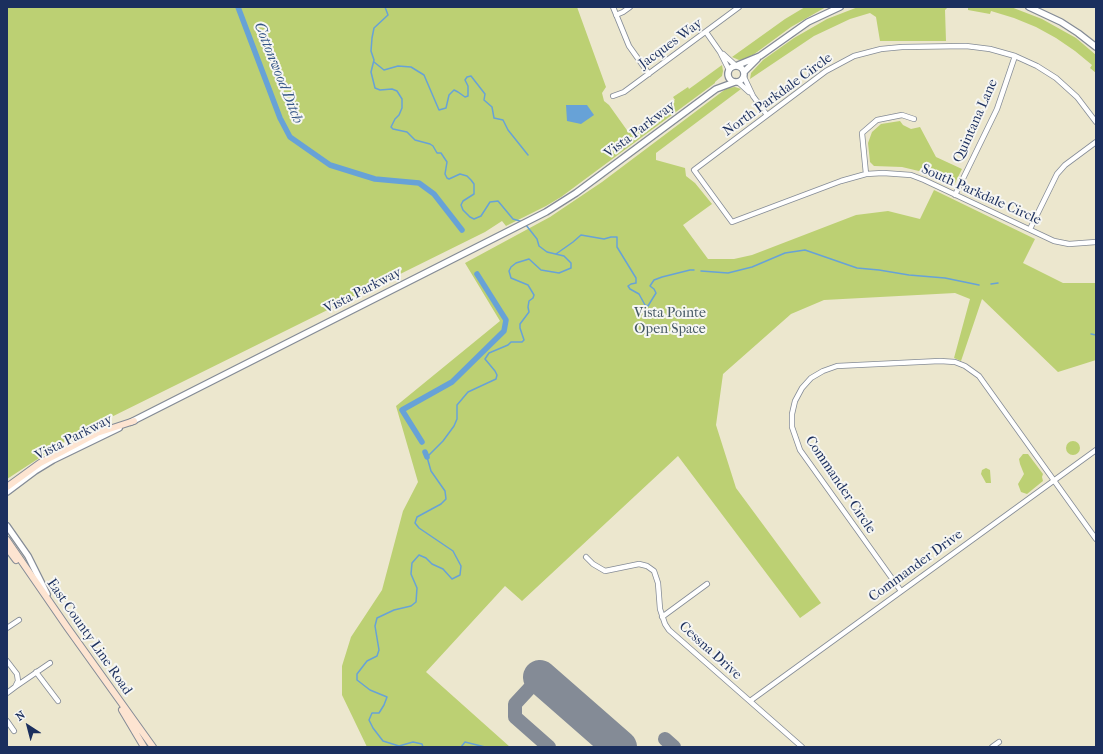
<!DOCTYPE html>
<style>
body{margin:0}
#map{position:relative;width:1103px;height:754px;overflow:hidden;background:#ece7ce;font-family:"IM FELL French Canon",serif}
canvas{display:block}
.frame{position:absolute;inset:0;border:8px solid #1b2f5e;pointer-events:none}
.north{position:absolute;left:8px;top:706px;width:40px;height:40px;-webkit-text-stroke:3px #f6f6f2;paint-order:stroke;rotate:324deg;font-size:11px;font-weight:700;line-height:16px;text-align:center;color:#1b2f5e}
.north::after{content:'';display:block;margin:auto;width:14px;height:18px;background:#1b2f5e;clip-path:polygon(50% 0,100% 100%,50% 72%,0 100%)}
</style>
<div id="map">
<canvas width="1103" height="754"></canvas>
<div class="frame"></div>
<div class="north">N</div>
</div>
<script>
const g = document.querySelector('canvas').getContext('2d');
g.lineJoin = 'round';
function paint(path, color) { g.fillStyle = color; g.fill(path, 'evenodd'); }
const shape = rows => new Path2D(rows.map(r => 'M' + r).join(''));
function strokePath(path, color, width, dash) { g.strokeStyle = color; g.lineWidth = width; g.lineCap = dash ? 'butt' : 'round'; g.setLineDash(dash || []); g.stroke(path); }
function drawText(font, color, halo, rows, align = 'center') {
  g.font = font + ' "IM FELL French Canon",serif'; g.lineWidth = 4; g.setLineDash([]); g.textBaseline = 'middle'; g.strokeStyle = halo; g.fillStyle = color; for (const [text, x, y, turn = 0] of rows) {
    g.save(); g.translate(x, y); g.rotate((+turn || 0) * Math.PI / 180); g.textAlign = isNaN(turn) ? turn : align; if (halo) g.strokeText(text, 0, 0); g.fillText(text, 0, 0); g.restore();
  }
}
const green = shape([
 [7,7,577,7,606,87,602,93,604,101,609,105,629,133,675,100,673,97,688,87,689,89,722,65,723,71,722,76,715,82,715,83,561,197,546,206,506,226,502,221,485,232,73,436,7,479],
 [805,7,826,7,791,27,753,55,752,55,746,59,739,60,732,57,785,19],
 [858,7,948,7,945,10,946,41,880,41,876,17,870,13,850,19,814,36,750,79,751,73,763,60,794,38,827,19],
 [968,7,1011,7,1042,19,1076,38,1096,55,1096,73,1090,68,1092,65,1075,51,1056,38,1036,27,1014,18,991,11,990,14,968,10],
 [735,87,741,89,656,153,656,160,685,168,686,176,695,183,712,204,683,225,708,259,734,259,752,255,856,215,888,211,920,219,934,190,1035,239,1023,263,1063,283,1096,283,1096,360,1058,372,982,299,961,361,954,358,970,299,955,293,824,300,791,314,723,374,716,425,736,488,821,603,800,618,678,456,522,601,505,586,426,672,510,747,367,747,342,695,342,666,351,637,382,590,403,511,418,482,396,406,500,321,465,263,550,217,602,182,727,88],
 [900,121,903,125,911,129,920,127,936,157,962,169,955,183,948,184,923,172,902,167,874,166,870,162,868,143,872,132,881,124],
 '1066 448a7 7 0 1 1 14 0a7 7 0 1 1-14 0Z',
 [1023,454,1028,454,1043,474,1042,477,1043,481,1027,494,1021,492,1018,484,1024,474,1020,464,1019,459],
 [986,468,990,470,991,483,986,483,981,474,982,470]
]);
const water = shape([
 [566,105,587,105,594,115,581,124,567,121]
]);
const stream = shape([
 [385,7,388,15,374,28,372,38,371,51,374,60,371,72,375,88,380,90,392,89,397,91,402,99,402,108,399,115,395,119,391,127,393,129,407,132,415,140,430,144,433,146,437,153,441,153,447,162,445,174,447,178,449,179,460,174,467,176,471,180,474,184,474,194,463,201,461,205,463,210,470,217,474,219,481,216,490,202,498,201,513,219,523,222],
 [374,62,384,70,398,66,411,67,424,75,439,110,446,108,449,95,454,90,458,92,465,97,468,96,468,86,465,80,467,77,471,76,485,94,484,100,492,107,494,118,503,120,508,130,528,155],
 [556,254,573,242,581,235,604,239,611,237,617,237,617,247,636,278,636,283,631,284,628,286,630,289,639,294,645,305,648,306,656,293,654,289,650,286,654,280,662,277,690,270,694,270],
 [701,271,728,273,752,267,785,253,805,250,857,268,879,270,909,275,945,278,979,285],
 [991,284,998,283],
 [1091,334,1096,335],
 [423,747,422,744,413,742,399,746,383,741,373,728,369,720,372,713,379,713,384,705,387,697,370,690,357,680,357,674,367,661,377,656,379,650,375,626,377,618,394,610,411,606,416,602,417,588,411,574,412,563,419,555,426,558,432,564,443,569,452,579,460,575,461,566,453,551,419,528,415,523,417,517,441,504,446,499,445,491,431,471,427,457,443,441,454,426,457,419,457,405,468,392,496,379,497,375,495,371,485,359,489,353,508,345,511,342,522,342,524,340,520,328,520,324,529,312,528,307,529,301,533,298,534,295,528,285,511,278,509,271,511,267,516,263,529,259,541,270,559,273,571,268,571,263,564,256,547,252,539,246,537,239,526,225],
 [452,747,453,747],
 [461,747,465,742,485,747]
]);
const canal = shape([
 [238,7,280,118,290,137,330,165,375,179,419,183,434,194,462,230],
 [422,442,402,410,452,382,504,331,506,320,477,274],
 [425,452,427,457]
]);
const taxiway = shape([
 [540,677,515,704,515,717,549,747],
 [665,739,674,747]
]);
const runway = shape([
 [540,677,620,747]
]);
const minor = shape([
 [613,7,629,46,649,74],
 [616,15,623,12,630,7],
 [706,32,720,52,729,70],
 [723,54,735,65],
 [744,77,753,96,767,115],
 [738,82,749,92],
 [613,96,624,92,739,7],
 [1096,122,1077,97,1056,78,1037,66,1015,56,990,49,966,46,902,47,881,49,854,56,826,71,694,170,732,222,841,181,866,174,883,173,911,175,924,180,1054,241,1069,244,1096,242],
 [866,174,862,133,877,120,902,115,914,119],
 [955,195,997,109,1015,56],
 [1030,229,1057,174,1065,165,1096,142],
 [586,557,593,564,605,571,639,564,647,566,654,571,658,583,660,609,665,624,669,630,802,747],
 [901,591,800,450,792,427,792,414,795,401,802,388,811,378,823,371,837,366,940,361,955,362,965,366,979,376,1096,539],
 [662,617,707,584],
 [7,628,19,620],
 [7,661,17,674,18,681,15,687,7,693],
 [36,672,58,701],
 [15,687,50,663],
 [750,701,1096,450],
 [7,721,14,731],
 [992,747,999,742]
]);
const tertiary = shape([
 [1029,7,1061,22,1078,33,1096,47],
 [738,65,760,56,808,22,840,7],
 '728 74a8 8 0 1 1 16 0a8 8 0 1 1-16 0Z',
 [744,72,757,59],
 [131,422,546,212,576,193,716,89,735,82],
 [7,492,35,471,53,460,119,428],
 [7,526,28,556,47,594]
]);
const secondary = shape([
 [7,487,40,463,65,450,97,433,134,421],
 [7,540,67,627,153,747],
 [7,548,16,560],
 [122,710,144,747]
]);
const streetNames = [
 ["Jacques Way",671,44,-36],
 ["North Parkdale Circle",778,95,-36],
 ["Quintana Lane",976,121,-66],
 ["Vista Parkway",640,130,-37],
 ["South Parkdale Circle",981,195,24],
 ["Vista Parkway",363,291,-27],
 ["Vista Parkway",74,438,-27],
 ["Commander Circle",840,485,56],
 ["Commander Drive",916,566,-36],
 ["East County Line Road",89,637,55],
 ["Cessna Drive",710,651,42]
];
const parkNames = [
 ["Vista Pointe",670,314],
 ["Open Space",670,330]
];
const waterNames = [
 ["Cottonwood Ditch",278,73,68]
];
paint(green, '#bcd073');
paint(water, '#67a2d7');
strokePath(stream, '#67a2d7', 1.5);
strokePath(canal, '#67a2d7', 5.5);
strokePath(taxiway, '#848b96', 14);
strokePath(runway, '#848b96', 34);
strokePath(minor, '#848b96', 6);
strokePath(tertiary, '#848b96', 8);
strokePath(secondary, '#848b96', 8);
strokePath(minor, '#fff', 4.5);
strokePath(tertiary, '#fff', 5.5);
strokePath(secondary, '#fde4d1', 6);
drawText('14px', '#1b2f5e', '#f6f6f2', streetNames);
drawText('14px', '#435763', '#f6f6f2', parkNames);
drawText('italic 15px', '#365788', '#f6f6f2', waterNames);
</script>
